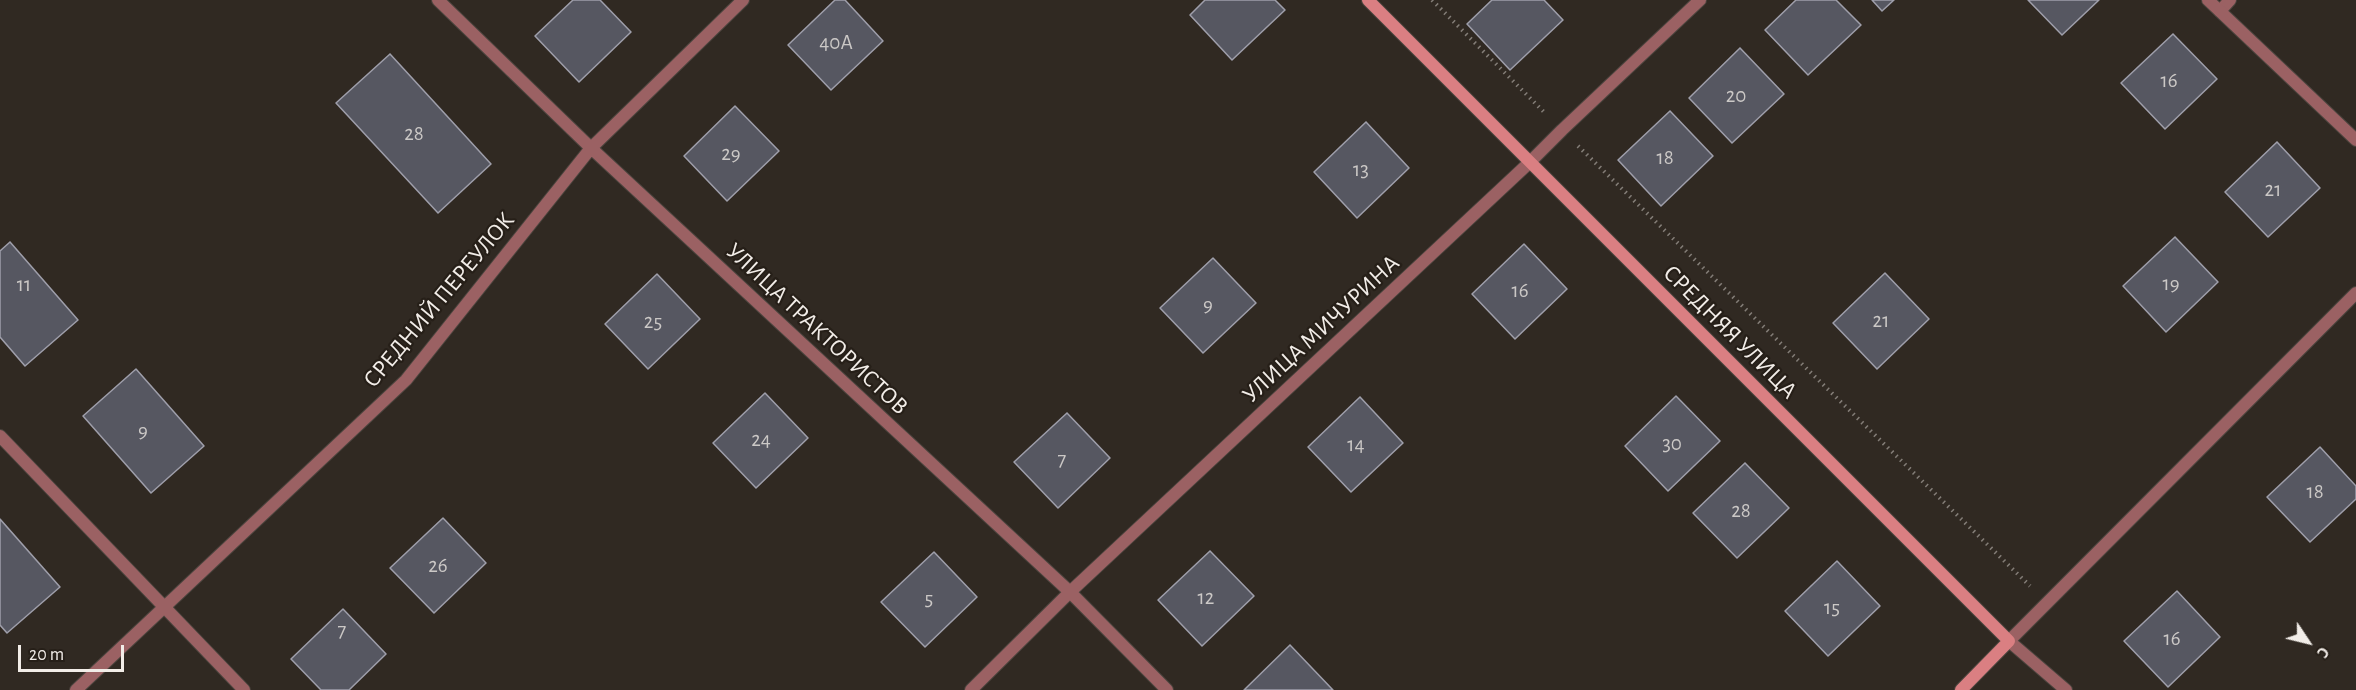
<!DOCTYPE html>
<meta charset="utf-8">
<style>
body{margin:0}
#map{position:relative;width:2356px;height:690px;overflow:hidden;background:#302922;font-family:"Alegreya Sans",sans-serif}
canvas{display:block}
.north{position:absolute;left:2278px;top:612px;width:60px;height:60px;-webkit-text-stroke:4px #261f18;paint-order:stroke;rotate:125deg;font-size:16px;font-weight:700;line-height:24px;text-align:center;color:#f2ede8}
.north::after{content:'';display:block;margin:auto;width:21px;height:27px;background:#f2ede8;clip-path:polygon(50% 0,100% 100%,50% 72%,0 100%)}
.scale{position:absolute;left:18px;top:645px;width:106px;height:27px;box-sizing:border-box;border:3px solid #f2ede8;border-top:0;padding-left:8px;font-size:18px;line-height:21px;white-space:nowrap;color:#f2ede8;-webkit-text-stroke:4px #261f18;paint-order:stroke}
</style>
<div id="map">
<canvas width="2356" height="690"></canvas>
<div class="north">С</div>
<div class="scale">20 m</div>
</div>
<script>
const g = document.querySelector('canvas').getContext('2d');
g.lineJoin = 'round';
function paint(path, color) { g.fillStyle = color; g.fill(path, 'evenodd'); }
const shape = rows => new Path2D(rows.map(r => 'M' + r).join(''));
function strokePath(path, color, width, dash) { g.strokeStyle = color; g.lineWidth = width; g.lineCap = dash ? 'butt' : 'round'; g.setLineDash(dash || []); g.stroke(path); }
function drawText(font, color, halo, rows, align = 'center') {
  g.font = font + ' "Alegreya Sans",sans-serif'; g.lineWidth = 4.5; g.setLineDash([]); g.textBaseline = 'middle'; g.strokeStyle = halo; g.fillStyle = color; for (const [text, x, y, turn = 0] of rows) {
    g.save(); g.translate(x, y); g.rotate((+turn || 0) * Math.PI / 180); g.textAlign = isNaN(turn) ? turn : align; if (halo) g.strokeText(text, 0, 0); g.fillText(text, 0, 0); g.restore();
  }
}
const building = shape([
 [573,0,600,0,631,32,579,82,535,36,573,0],
 [835,0,845,0,883,41,831,90,788,45,835,0],
 [1205,0,1275,0,1285,10,1232,60,1190,15,1205,0],
 [1492,0,1544,0,1563,20,1510,70,1467,24,1492,0],
 [1796,0,1836,0,1861,25,1808,75,1765,30,1796,0],
 [1872,0,1894,0,1882,11,1872,0],
 [2028,0,2099,0,2062,35,2028,0],
 [2173,34,2217,79,2165,129,2121,83,2173,34],
 [1740,48,1784,94,1732,143,1689,98,1740,48],
 [390,54,491,164,438,213,336,103,390,54],
 [735,106,779,151,727,201,684,156,735,106],
 [1670,111,1713,156,1661,206,1618,160,1670,111],
 [1366,122,1409,168,1357,218,1314,172,1366,122],
 [2277,142,2320,188,2268,237,2225,192,2277,142],
 [2175,237,2218,282,2166,332,2123,286,2175,237],
 [10,242,78,320,25,366,0,337,0,251,10,242],
 [1524,244,1567,289,1515,339,1472,294,1524,244],
 [1213,258,1256,303,1203,353,1160,308,1213,258],
 [1885,273,1929,319,1877,369,1833,323,1885,273],
 [657,274,700,319,648,369,605,324,657,274],
 [136,369,204,446,151,493,83,416,136,369],
 [765,393,808,438,756,488,713,443,765,393],
 [1676,396,1720,441,1668,491,1625,446,1676,396],
 [1360,397,1403,443,1351,492,1308,447,1360,397],
 [1067,413,1110,458,1058,508,1014,462,1067,413],
 [2320,447,2356,486,2356,499,2310,542,2267,497,2320,447],
 [1745,463,1789,508,1737,558,1693,513,1745,463],
 [443,518,486,563,434,613,390,568,443,518],
 [0,519,60,587,7,633,0,625,0,519],
 [1210,551,1254,596,1202,646,1158,600,1210,551],
 [934,552,977,597,925,647,881,602,934,552],
 [1837,561,1880,606,1828,656,1785,611,1837,561],
 [2177,591,2220,637,2168,687,2124,641,2177,591],
 [343,609,386,654,349,690,321,690,291,659,343,609],
 [1290,645,1333,690,1244,690,1290,645]
]);
const path = shape([
 [1432,0,1545,113],
 [1578,146,2030,586]
]);
const service = shape([
 [2220,11,2230,0]
]);
const minor = shape([
 [438,0,591,148,1070,592,1167,690],
 [2208,0,2356,140],
 [0,436,244,690],
 [76,690,406,380,591,148,743,0],
 [971,690,1070,592,1530,162,1562,130,1700,0],
 [2066,690,2009,641,2356,293]
]);
const secondary = shape([
 [1368,0,2009,641,1961,690]
]);
const numberNames = [
 ["40А",836,43],
 ["16",2169,81],
 ["20",1736,96],
 ["28",414,134],
 ["29",731,154],
 ["18",1665,158],
 ["13",1361,170],
 ["21",2273,190],
 ["19",2171,284],
 ["11",24,285],
 ["16",1520,291],
 ["9",1208,305],
 ["21",1881,321],
 ["25",653,322],
 ["9",143,431],
 ["24",761,440],
 ["30",1672,444],
 ["14",1356,445],
 ["7",1062,460],
 ["18",2315,492],
 ["28",1741,511],
 ["26",438,566],
 ["12",1206,598],
 ["5",929,599],
 ["15",1832,608],
 ["7",342,631],
 ["16",2172,639]
];
const streetNames = [
 ["СРЕДНИЙ ПЕРЕУЛОК",439,300,-50],
 ["УЛИЦА ТРАКТОРИСТОВ",817,329,43],
 ["УЛИЦА МИЧУРИНА",1321,329,-43],
 ["СРЕДНЯЯ УЛИЦА",1730,332,45]
];
paint(building, '#565761');
strokePath(building, '#9f9fab', 1.5);
strokePath(service, '#4b443e', 14);
strokePath(minor, '#4b443e', 14);
strokePath(secondary, '#4b443e', 14);
strokePath(path, '#837d77', 4, [1.5, 4.5]);
strokePath(service, '#9b6163', 12);
strokePath(minor, '#9b6163', 12);
strokePath(secondary, '#da7f82', 12);
drawText('21px', '#cbc8c6', null, numberNames);
drawText('24px', '#f2ede8', '#261f18', streetNames);
</script>
